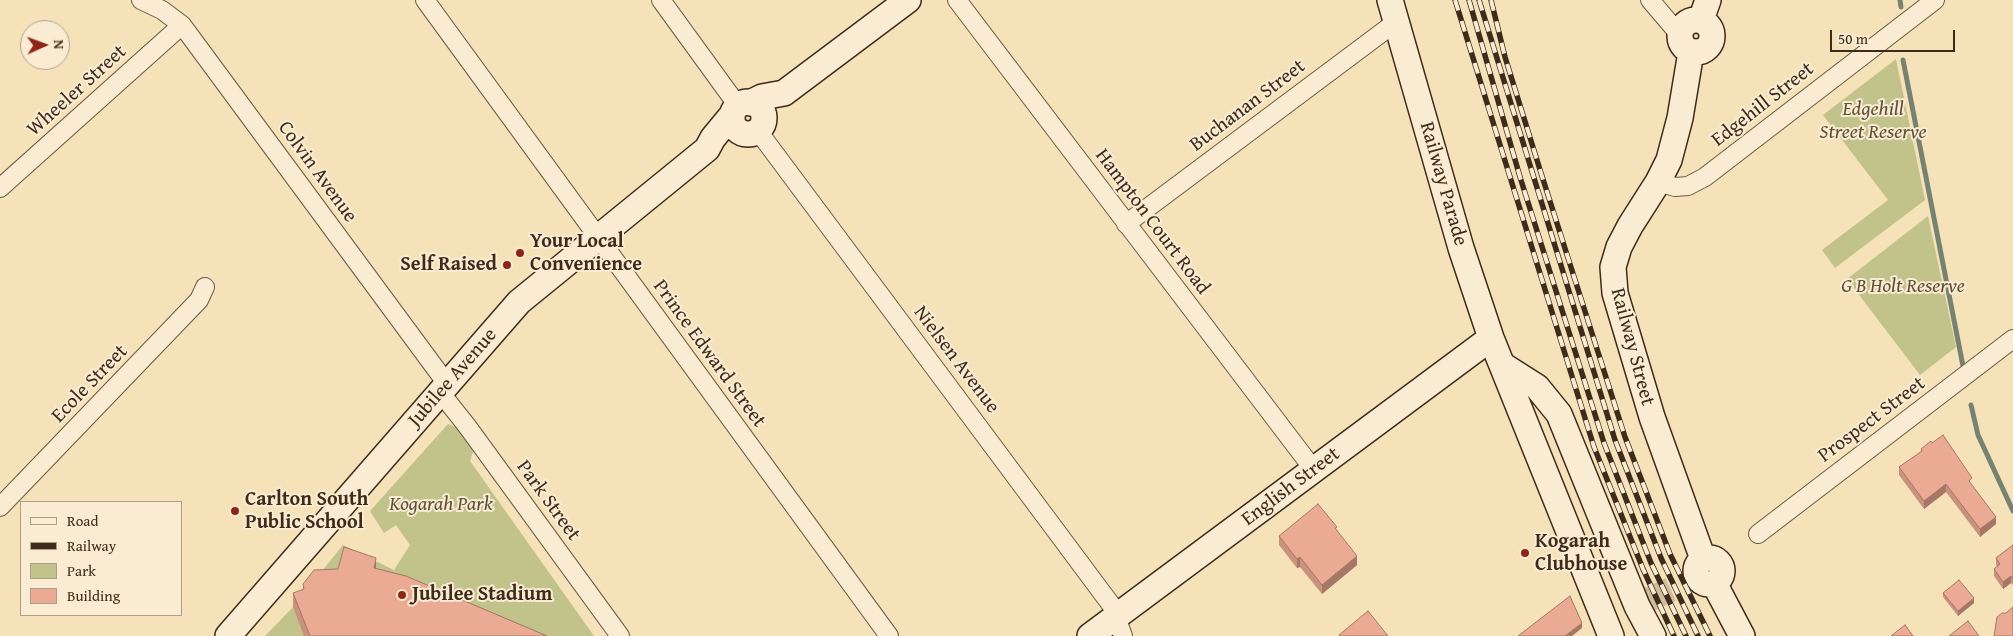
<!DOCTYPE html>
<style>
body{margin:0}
#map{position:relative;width:2013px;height:636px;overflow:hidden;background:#f6e2b9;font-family:"Gentium Book Plus",serif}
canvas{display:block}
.legend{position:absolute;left:20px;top:501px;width:162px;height:115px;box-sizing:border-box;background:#f9ecd2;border:1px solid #ae9f89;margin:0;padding:6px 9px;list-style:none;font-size:15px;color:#3e2b1b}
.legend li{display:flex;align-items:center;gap:10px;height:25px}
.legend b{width:25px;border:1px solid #ae9f89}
.north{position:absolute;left:20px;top:20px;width:50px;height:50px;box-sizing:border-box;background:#f9ecd2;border:1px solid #ae9f89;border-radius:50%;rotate:88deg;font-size:14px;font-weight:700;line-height:20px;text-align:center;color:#3e2b1b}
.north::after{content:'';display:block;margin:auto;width:18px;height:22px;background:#8f2418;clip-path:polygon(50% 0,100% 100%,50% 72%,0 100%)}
.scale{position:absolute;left:1830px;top:30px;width:125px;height:22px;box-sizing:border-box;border:2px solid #3e2b1b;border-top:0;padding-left:6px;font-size:15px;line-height:18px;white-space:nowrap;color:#3e2b1b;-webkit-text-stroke:4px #f9ecd2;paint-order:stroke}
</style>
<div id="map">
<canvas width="2013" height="636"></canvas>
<ul class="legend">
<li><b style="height:6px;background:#f9ecd2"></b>Road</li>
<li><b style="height:6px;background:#3e2b1b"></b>Railway</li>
<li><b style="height:14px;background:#c2c28b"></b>Park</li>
<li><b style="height:14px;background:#eaaa93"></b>Building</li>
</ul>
<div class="north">N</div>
<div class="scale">50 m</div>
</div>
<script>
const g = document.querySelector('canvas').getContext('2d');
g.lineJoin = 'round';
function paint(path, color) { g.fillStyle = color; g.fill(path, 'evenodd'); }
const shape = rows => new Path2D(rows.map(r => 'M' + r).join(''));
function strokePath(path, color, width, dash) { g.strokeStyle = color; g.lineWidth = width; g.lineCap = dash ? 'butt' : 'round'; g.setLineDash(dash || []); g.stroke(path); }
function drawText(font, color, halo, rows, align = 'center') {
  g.font = font + ' "Gentium Book Plus",serif'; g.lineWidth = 4; g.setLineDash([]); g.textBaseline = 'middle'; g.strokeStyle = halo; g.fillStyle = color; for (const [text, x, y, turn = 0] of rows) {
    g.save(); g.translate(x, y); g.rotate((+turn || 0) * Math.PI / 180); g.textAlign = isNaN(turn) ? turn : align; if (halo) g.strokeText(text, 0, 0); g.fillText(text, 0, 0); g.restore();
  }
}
const green = shape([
 [1896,59,1925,200,1835,268,1822,250,1888,200,1823,115],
 [1928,216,1956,347,1920,375,1847,279],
 [448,424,456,427,474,449,470,461,594,636,265,636,293,607,343,545,394,570,410,545,396,525,384,533,370,511]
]);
const stream = shape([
 [1900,0,1901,7],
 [1903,60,1963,366],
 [1971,405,1978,435,2013,511]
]);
const secondaryTunnel = shape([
 [1648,600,1693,579]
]);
const street = shape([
 [141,0,162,10,182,25,447,384],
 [425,0,889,636],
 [661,0,738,106],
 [957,0,1314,470],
 [1650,0,1679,34],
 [758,131,1112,606,1123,636],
 [1658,182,1675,187,1688,186,1705,177,1935,0],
 [0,188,182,25],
 [1126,224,1396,22],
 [440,392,467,426,620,636],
 [0,507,199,300,205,287],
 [1758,534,2013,339]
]);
const secondary = shape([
 [1390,0,1461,248,1491,338,1611,636],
 '1680 36a16 16 0 1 1 32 0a16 16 0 1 1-32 0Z',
 [1701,20,1708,0],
 [1691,52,1680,118,1669,160,1658,182,1630,226,1619,247,1613,267,1615,293,1652,417,1703,559],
 '732 118a16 16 0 1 1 32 0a16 16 0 1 1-32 0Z',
 [750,103,762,97,784,93,908,0],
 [1504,366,1537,387,1559,414,1637,606,1653,636],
 '1696 571a13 13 0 1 1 26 0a13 13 0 1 1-26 0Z',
 [1714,583,1742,636],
 [228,636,519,302,707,149,713,138,732,115],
 [1090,636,1491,338]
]);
const rail = shape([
 [1455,0,1594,447,1643,569,1674,636],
 [1469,0,1520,177,1604,443,1651,563,1686,636],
 [1479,0,1615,440,1661,558,1698,636],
 [1491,0,1505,57,1541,173,1625,437,1670,554,1710,636]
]);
const wall = shape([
 [1921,449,1972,485,1996,524,1980,537,1946,492,1924,509,1899,475,1899,467,1921,452],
 [1337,530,1357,565,1322,594,1300,567,1297,568,1279,545,1279,536],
 [2013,545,2013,585,2011,583,2003,589,1994,576,1994,569,1997,566,1996,565,1996,558],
 [376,569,547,636,304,636,293,607,293,593,303,590,303,584],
 [1943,593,1974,603,1958,616,1943,597]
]);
const shadedWall = shape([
 [1946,484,1946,492,1924,509,1924,501],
 [1996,517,1996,524,1980,537,1980,529],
 [1357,556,1357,565,1322,594,1322,585],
 [1300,557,1300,567,1297,568,1297,559],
 [376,558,376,572,374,568],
 [2011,576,2011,583,2003,589,2003,582],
 [1974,598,1974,603,1958,616,1958,611],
 [1582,623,1582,628,1572,636,1565,636]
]);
const building = shape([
 [1943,435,1972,478,1969,481,1996,517,1980,529,1946,484,1924,501,1899,467,1922,451,1921,449,1931,441,1932,443,1943,435],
 [1318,504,1337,527,1335,528,1357,556,1322,585,1300,557,1297,559,1279,536,1318,504],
 [2013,545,2013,579,2011,576,2003,582,1994,569,2000,564,1996,558,2013,545],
 [344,547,376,558,374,568,406,576,547,636,310,636,293,593,304,589,303,584,314,570,338,569,344,547],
 [1959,580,1974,598,1958,611,1943,593,1959,580],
 [1570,596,1582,623,1565,636,1518,636,1570,596],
 [2013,607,2013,636,1994,636,1997,617,2002,613,2006,613,2013,607],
 [1368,611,1388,636,1340,636,1339,635,1368,611],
 [1968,621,1979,636,1949,636,1968,621],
 [1905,625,1913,636,1891,636,1905,625]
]);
const markers = [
 [520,253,5,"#8f2418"],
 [507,265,5,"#8f2418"],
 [235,511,5,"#8f2418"],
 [1525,553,5,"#8f2418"],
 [402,595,5,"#8f2418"]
];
const streetNames = [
 ["Wheeler Street",77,91,-42],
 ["Edgehill Street",1763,105,-38],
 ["Buchanan Street",1248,106,-37],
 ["Colvin Avenue",317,172,54],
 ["Railway Parade",1443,184,74],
 ["Hampton Court Road",1152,222,53],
 ["Railway Street",1632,347,75],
 ["Prince Edward Street",709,354,54],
 ["Nielsen Avenue",956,360,53],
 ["Jubilee Avenue",453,378,-49],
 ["Ecole Street",90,384,-46],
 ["Prospect Street",1872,420,-37],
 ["English Street",1291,487,-37],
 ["Park Street",548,501,54]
];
const parkNames = [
 ["Edgehill",1873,110],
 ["Street Reserve",1873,133],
 ["G B Holt Reserve",1903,287],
 ["Kogarah Park",441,505]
];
const poiNames = [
 ["Your Local",530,242],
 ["Convenience",530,265],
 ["Self Raised",497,265,"right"],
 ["Carlton South",245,500],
 ["Public School",245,523],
 ["Kogarah",1535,542],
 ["Clubhouse",1535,565],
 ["Jubilee Stadium",412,595]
];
paint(green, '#c2c28b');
strokePath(stream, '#778372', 5);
strokePath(secondaryTunnel, '#d1bd99', 25, [25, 12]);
strokePath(street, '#6c5942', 20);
strokePath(secondary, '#3e2b1b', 28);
strokePath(street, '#f9ecd2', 18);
strokePath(secondary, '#f9ecd2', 25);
strokePath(rail, '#3e2b1b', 5.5);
strokePath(rail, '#f9ecd2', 4, [11]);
paint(wall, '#c9927e');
paint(shadedWall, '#a47767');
paint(building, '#eaaa93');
strokePath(building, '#a47767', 1);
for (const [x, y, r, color] of markers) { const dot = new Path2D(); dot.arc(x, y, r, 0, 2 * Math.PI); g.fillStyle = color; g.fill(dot); strokePath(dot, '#f9ecd2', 2); }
drawText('20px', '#3e2b1b', '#f9ecd2', streetNames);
drawText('italic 20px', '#5f5137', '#f9ecd2', parkNames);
drawText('bold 20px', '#3e2b1b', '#f9ecd2', poiNames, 'left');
</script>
